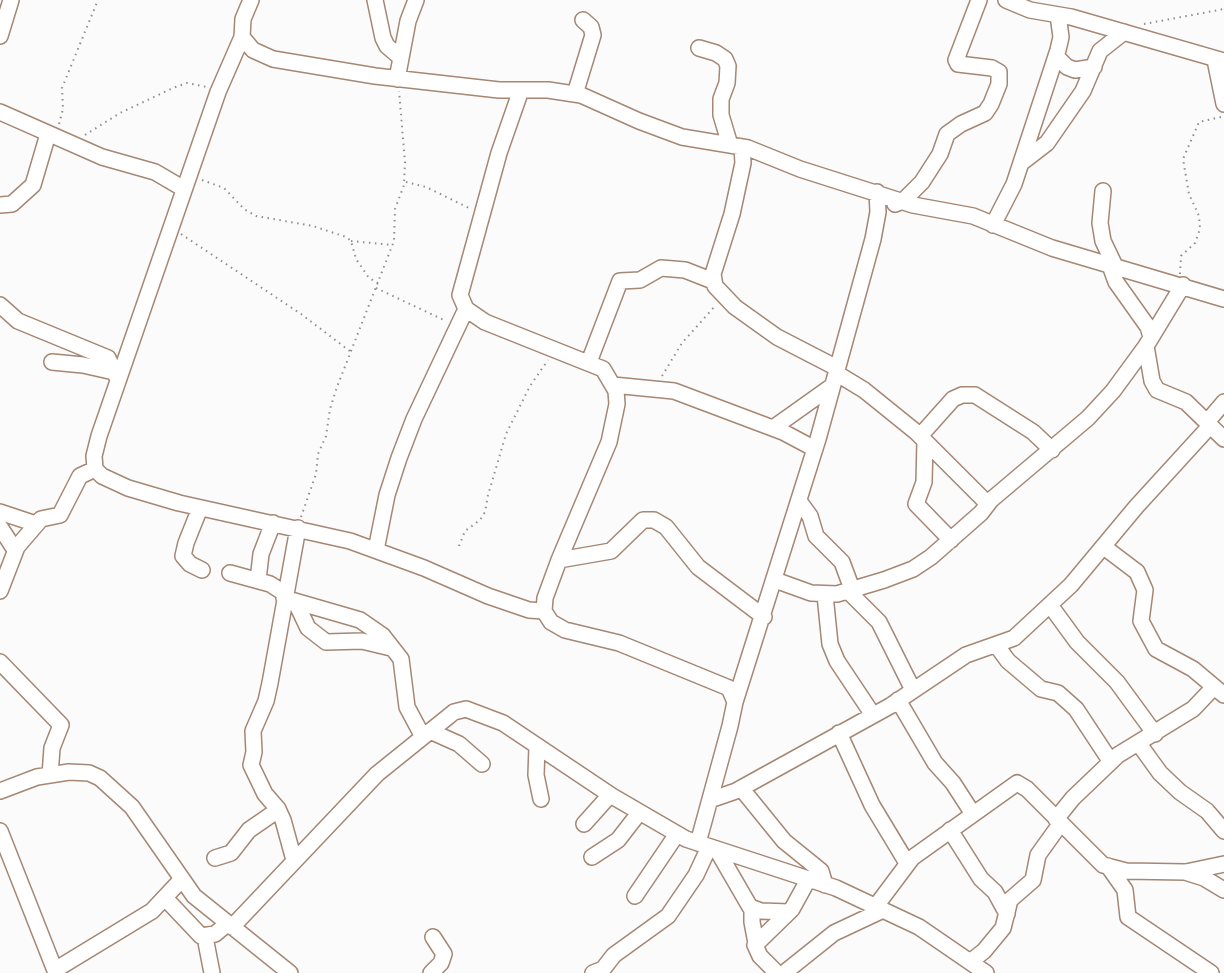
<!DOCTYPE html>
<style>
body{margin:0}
canvas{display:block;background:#fbfbfb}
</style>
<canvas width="1224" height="973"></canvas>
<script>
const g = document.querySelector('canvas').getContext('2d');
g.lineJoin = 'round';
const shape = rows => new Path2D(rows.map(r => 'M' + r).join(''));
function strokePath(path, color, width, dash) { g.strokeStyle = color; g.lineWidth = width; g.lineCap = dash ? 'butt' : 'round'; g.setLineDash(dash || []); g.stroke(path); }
const path = shape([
 [1144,24,1224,9],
 [59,124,63,109,62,88,98,0],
 [85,135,120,113,173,88,187,83,207,87],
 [202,180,224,188,244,209,256,216,313,226,346,237,351,241,356,259,369,278,378,283],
 [406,182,426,187,469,208],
 [181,234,301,314,351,352],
 [351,241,393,245],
 [1180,274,1181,256,1195,243,1200,229,1199,216,1189,194,1183,159,1199,122,1221,117],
 [376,288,446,321],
 [662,376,682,343,716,305],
 [301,517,316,474,318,454,326,436,330,409,337,387,394,241,395,209,404,185,405,162,399,91],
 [459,546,465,531,480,520,485,512,488,495,506,434,530,386,548,360]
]);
const minor = shape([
 [251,0,243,19,242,37,253,50,273,59,375,76,499,90,548,90,581,95,639,121,682,137,748,148,800,169,913,205,973,216,1052,248,1224,299],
 [375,0,383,38,387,46,401,58],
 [1006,0,1030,10,1071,17,1224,61],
 [0,36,11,0],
 [242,37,218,92,99,436,94,456,95,469,102,476,128,488,179,503,350,541,424,568,488,596,529,610,544,611],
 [699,48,716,53,725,59,728,66,727,83,721,99,721,115,730,145],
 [1056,56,1067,67,1075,70,1094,67],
 [1215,60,1224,104],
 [397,79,408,21,416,0],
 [521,90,499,153,460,295,466,309,485,322,603,369,616,391,617,404,609,442,559,560,545,598,544,611,551,622,565,630,619,643,729,688,735,702,730,726,698,843],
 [575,94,593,35,591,27,583,20],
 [0,112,102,157,155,172,184,189],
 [742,147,743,163,732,214,713,274,715,286,735,307,777,337,837,368],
 [1021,163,1047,143,1083,91,1100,51,1124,32],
 [1103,191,1100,223,1103,241,1114,264],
 [895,204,903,201,922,182,940,154,947,134,961,124,985,113,991,104,999,84,999,72,992,68,958,64,956,60,979,0],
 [0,205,12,204,33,185,48,134],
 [993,225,1014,184,1058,50,1061,37,1058,15],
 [1109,263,1116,282,1148,327,1151,337],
 [0,305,18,321,108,358,118,380],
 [1146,346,1152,381,1157,390,1186,402,1224,439],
 [52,362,83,365,114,372],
 [589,362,620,281,640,280,661,268,685,270,713,281],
 [836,373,864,390,916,432,988,504],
 [613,385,674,391,783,432,815,449],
 [1207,422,1224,402],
 [773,428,832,386],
 [920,436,953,399,962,395,975,395,1033,432,1052,450],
 [925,441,924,482,916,504,951,540],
 [799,501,810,516,816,536,842,562,852,589],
 [200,508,186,543,183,556,190,564,202,570],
 [0,512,36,524],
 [0,527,15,550],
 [1104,547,1137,572,1145,590,1141,621,1156,649,1193,669,1224,695],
 [376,550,387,495,399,458,414,419,466,309],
 [559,560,611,551,643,520,654,520,666,527,698,567,764,617],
 [230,573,270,584,284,593],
 [258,580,261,554,273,523],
 [775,580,811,593,837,594,884,580,913,569,931,557,981,513,991,500,1088,418,1113,391,1146,346,1183,285],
 [0,591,17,547,41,519,60,515,80,476,95,469],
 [848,591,879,622,913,690],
 [825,595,830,644,837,661,873,715],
 [284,598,360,620,383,636,401,659,407,707,423,737],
 [296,603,308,628,326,642,362,641,391,648],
 [1050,605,1077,642,1117,682,1155,734],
 [997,646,1008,661,1041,689,1058,693,1076,709,1111,762],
 [0,662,61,725,52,748,50,775],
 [898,700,935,763,953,783,973,814],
 [735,702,818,439,873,239,878,212,877,192],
 [430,731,459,744,482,764],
 [839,733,872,805,907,863],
 [1139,744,1160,773,1180,792,1207,811,1224,831],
 [537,746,536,775,541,799],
 [741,788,784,841,821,871,825,885],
 [0,791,37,777,69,772,89,773,100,778,132,807,194,896,290,973],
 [710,800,736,791,890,706,966,655,1014,638,1071,585,1136,507,1210,426],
 [1056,819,1073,798,1118,755,1193,709,1214,687],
 [584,824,610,795],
 [950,830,981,879,995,892,1007,914],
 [0,831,56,973],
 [717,850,750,907,761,911,789,912],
 [592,857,618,840,639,813],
 [215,858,231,853,249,830,278,810],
 [294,860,283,820,278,809,265,794,251,765,254,752,253,731,266,701,270,683,298,528],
 [1108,866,1125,890,1128,917,1211,973],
 [1186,872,1224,864],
 [635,896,677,834],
 [165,898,201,936,215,934,227,924],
 [876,906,912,858,1017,783,1027,789,1103,865,1126,871,1185,872,1204,878,1224,890],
 [752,909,752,922,756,943],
 [232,927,377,774,454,712,466,709,503,723,612,796,686,839,836,888,919,927,986,973],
 [205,937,212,973],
 [970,962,984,951,1003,928,1010,900,1033,880,1038,855,1061,823],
 [55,970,152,911,182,879],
 [431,973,441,963,444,954,433,937],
 [593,973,603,969,614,955,668,916,696,875,709,847],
 [777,973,760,956,755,945,792,909,808,880],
 [784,973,834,933,883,910]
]);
strokePath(minor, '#a58773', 18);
strokePath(path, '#928d89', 2, [1.5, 4.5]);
strokePath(minor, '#fff', 15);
</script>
